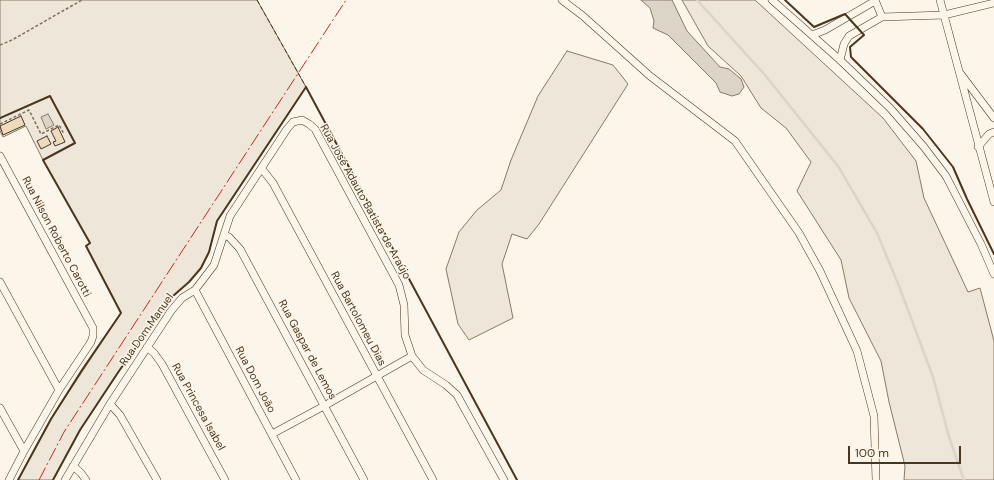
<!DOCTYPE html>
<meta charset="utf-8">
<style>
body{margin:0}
#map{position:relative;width:994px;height:480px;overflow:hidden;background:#fbf6e9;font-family:"DM Sans",sans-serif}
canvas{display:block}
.scale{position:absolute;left:848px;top:446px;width:113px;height:18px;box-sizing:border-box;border:2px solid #4a3520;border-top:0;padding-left:5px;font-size:12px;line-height:14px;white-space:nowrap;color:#4a3520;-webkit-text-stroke:3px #fbf6e9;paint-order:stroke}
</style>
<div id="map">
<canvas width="994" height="480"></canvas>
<div class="scale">100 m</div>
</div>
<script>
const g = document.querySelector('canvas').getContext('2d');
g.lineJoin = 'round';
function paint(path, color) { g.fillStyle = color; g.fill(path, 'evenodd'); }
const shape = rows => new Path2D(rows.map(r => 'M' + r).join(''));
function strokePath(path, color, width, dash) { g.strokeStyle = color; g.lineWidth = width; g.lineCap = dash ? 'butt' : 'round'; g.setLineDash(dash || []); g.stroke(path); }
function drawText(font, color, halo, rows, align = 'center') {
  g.font = font + ' "DM Sans",sans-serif'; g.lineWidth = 3; g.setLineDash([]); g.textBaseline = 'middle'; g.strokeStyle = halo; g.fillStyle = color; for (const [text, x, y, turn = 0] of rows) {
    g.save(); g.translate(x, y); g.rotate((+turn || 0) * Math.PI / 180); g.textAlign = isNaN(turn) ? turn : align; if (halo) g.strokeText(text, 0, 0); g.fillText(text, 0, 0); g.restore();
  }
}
const green = shape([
 [0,0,257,0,306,87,217,221,209,252,201,268,189,282,173,296,119,371,80,430,53,480,18,480,51,419,121,313,86,246,90,243,43,160,26,126,3,137,0,131,0,0],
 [682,0,755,0,883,118,916,161,924,198,968,292,980,288,994,341,994,480,904,480,905,466,889,402,881,361,849,298,841,260,797,191,811,162,786,128,761,108,741,76,708,46,682,0],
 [567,51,613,65,628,84,539,224,527,239,512,234,502,264,513,318,469,340,458,324,446,269,459,232,477,210,501,190,511,160,538,96,567,51]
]);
const water = shape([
 [641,0,672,0,687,31,720,67,729,69,741,79,744,87,739,94,732,96,720,92,716,83,668,35,653,28,654,21,650,8,641,0],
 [48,114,54,125,46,129,41,117,48,114]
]);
const stream = shape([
 [697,0,765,75,838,166,877,233,899,286,933,377,949,437,964,480]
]);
const building = shape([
 [21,116,25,125,3,135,0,126,21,116],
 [58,127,65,142,55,146,53,142,56,141,51,131,58,127],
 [47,136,51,144,41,149,37,141,47,136]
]);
const path = shape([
 [0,45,12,40,82,0],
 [0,124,29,110,41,134,59,125,64,134]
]);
const street = shape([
 [562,0,583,16,650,76,735,141,799,233,820,271,857,351,874,416,876,480],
 [772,0,840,60,890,108,924,147,946,176,981,244,994,274],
 [875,0,882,17],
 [940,0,994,202],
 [812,35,825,30,875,1],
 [840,60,844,44,849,36,882,17,944,15,994,3],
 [960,73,994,118],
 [978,147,989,134,994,132],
 [0,156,93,328,93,336,91,342,59,390,24,451,9,480],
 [262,169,273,183,433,480],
 [224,235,229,237,240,249,364,480],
 [0,282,59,390],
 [195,290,296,480],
 [147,347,154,353,162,364,225,480],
 [110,404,120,415,157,480],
 [0,408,24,451],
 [272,434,324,406,412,356],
 [73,466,81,473,86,480],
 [65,480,110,404,171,311,182,298,195,290,214,265,230,216,287,129,293,122,302,120,309,124,315,129,399,285,404,305,405,335,412,356,423,370,446,385,457,395,504,480]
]);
const fence = shape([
 [257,0,306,87]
]);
const wall = shape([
 [785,0,814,27,845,14,864,35,850,47,851,57,923,129,953,167,967,199,994,254],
 [0,118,50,96,75,143,43,160,90,243,86,246,121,313,82,370,51,419,18,480],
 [53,480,80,430,119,371,173,296,189,282,201,268,209,252,217,221,306,87,517,480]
]);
const power = shape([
 [39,480,64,432,346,0]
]);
const streetNames = [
 ["Rua José Adauto Batista de Araújo",365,202,61],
 ["Rua Nilson Roberto Carotti",56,237,62],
 ["Rua Bartolomeu Dias",358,319,62],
 ["Rua Dom Manuel",147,330,-55],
 ["Rua Gaspar de Lemos",307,350,62],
 ["Rua Dom João",255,380,62],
 ["Rua Princesa Isabel",198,407,61]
];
paint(green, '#ede6d9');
strokePath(green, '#887966', 1);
paint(water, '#dcd4c6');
strokePath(water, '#887966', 1);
strokePath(stream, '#dcd4c6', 2.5);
paint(building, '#ecdcbc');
strokePath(building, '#4a3520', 1);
strokePath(street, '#4a3520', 8);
strokePath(path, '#7f6f5c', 1.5, [3, 2]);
strokePath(street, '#fbf6e9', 7);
strokePath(fence, '#4a3520', 1, [5, 2]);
strokePath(wall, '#4a3520', 2);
strokePath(power, '#c62828', 1, [14, 3, 2, 3]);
drawText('11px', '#4a3520', '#fbf6e9', streetNames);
</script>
